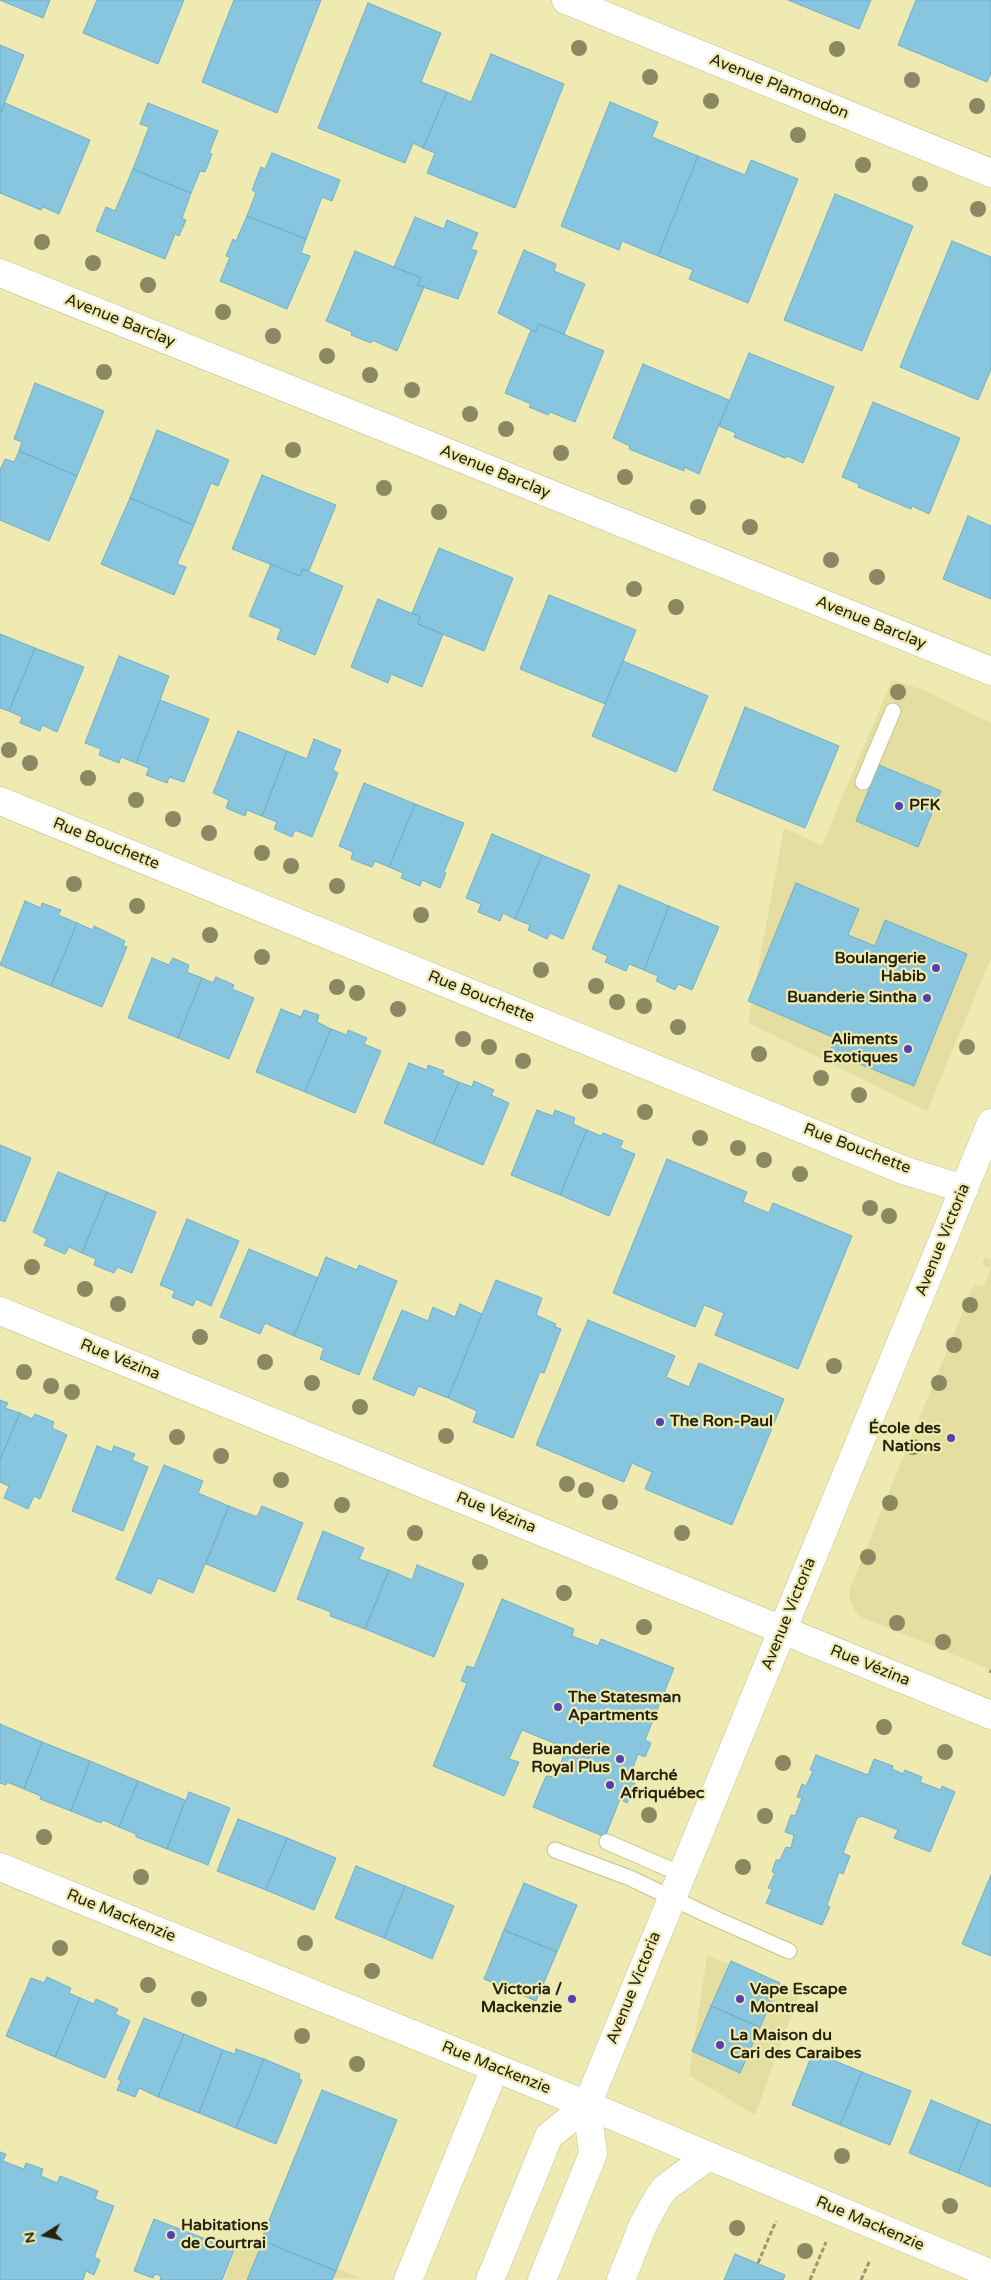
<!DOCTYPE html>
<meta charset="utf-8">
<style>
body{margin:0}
#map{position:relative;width:991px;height:2280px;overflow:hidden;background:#eeeab2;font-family:"Varela Round",sans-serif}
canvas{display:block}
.north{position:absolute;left:20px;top:2210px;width:50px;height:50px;-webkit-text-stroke:4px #eeeab2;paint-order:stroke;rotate:260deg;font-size:14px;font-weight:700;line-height:20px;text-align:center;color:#25230d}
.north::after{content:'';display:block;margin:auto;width:18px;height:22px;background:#25230d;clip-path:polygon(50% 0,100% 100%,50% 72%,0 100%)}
</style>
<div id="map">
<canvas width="991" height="2280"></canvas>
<div class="north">N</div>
</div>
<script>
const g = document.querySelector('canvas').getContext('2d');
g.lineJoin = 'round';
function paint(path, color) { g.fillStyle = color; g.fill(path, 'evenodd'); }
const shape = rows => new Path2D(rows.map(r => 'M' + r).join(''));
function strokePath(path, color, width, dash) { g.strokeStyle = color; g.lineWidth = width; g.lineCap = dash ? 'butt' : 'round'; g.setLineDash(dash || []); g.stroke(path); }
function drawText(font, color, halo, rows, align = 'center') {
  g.font = font + ' "Varela Round",sans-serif'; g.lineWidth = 4.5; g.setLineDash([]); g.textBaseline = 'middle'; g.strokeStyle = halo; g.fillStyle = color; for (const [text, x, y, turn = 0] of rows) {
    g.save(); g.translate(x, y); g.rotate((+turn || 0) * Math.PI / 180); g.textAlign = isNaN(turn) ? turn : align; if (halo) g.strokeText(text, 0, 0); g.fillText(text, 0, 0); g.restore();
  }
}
const built = shape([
 [892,680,924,690,991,723,991,958,927,1111,748,1023,784,828,822,845],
 [985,1257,991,1260,991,1670,861,1617,854,1611,849,1596,850,1588,974,1284,983,1287,991,1268,982,1265],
 [707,1955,800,1993,755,2115,689,2075],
 [241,2236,363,2278,224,2280]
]);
const building = shape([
 [0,0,50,0,43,18,0,0],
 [97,0,184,0,158,64,83,33,97,0],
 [234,0,321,0,277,113,202,82,234,0],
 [788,0,871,0,859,29,788,0],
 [916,0,991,0,991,73,987,82,898,45,916,0],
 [368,3,441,33,421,82,447,92,423,148,413,143,405,163,318,128,368,3],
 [0,45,24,55,0,114,0,45],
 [491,54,564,84,515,208,427,173,435,153,423,148,447,92,471,102,491,54],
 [610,102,658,122,652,137,698,156,658,256,622,241,619,250,561,226,610,102],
 [5,103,90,140,59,214,43,207,41,210,0,193,0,114,5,103],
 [148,103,218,131,209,153,212,154,205,172,200,171,191,193,133,169,149,127,140,124,148,103],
 [272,153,340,180,332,201,322,197,306,239,247,216,256,193,252,190,261,167,265,169,272,153],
 [698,156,745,175,751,160,798,179,748,303,689,279,693,270,658,256,698,156],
 [133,169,191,193,182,218,186,220,179,236,175,234,165,259,96,231,106,207,115,211,133,169],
 [835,194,913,226,862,351,784,320,835,194],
 [247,216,306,239,301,253,310,256,287,309,220,281,230,257,226,256,233,239,236,241,247,216],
 [415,217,444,229,447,220,478,233,471,249,477,251,458,299,417,285,421,278,394,267,415,217],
 [952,241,991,257,991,369,978,400,900,367,952,241],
 [524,250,556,264,554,271,585,284,564,334,539,324,535,332,498,313,524,250],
 [355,251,421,278,417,285,424,287,397,351,372,340,371,343,351,335,352,332,326,321,355,251],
 [539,324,604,351,575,422,550,412,548,415,529,407,531,404,505,393,531,330,535,332,539,324],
 [749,353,834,387,803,463,787,456,785,458,734,437,736,433,719,426,749,353],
 [643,364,729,400,699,474,684,467,684,471,629,449,630,446,613,438,643,364],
 [35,383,104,411,77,476,19,451,22,442,14,439,35,383],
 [873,402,960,438,929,514,912,506,911,509,858,487,859,484,842,477,873,402],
 [157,430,229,460,218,486,211,483,194,525,130,498,157,430],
 [19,451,77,476,49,541,0,520,0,470,5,459,14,462,19,451],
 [262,475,336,505,309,571,303,569,300,576,232,549,262,475],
 [130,498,194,525,177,564,186,567,174,595,101,564,130,498],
 [968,516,991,526,991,599,943,579,968,516],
 [439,548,513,578,484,651,418,624,420,617,412,613,439,548],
 [271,564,300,576,303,569,343,586,315,655,277,639,281,629,249,616,271,564],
 [549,595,636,630,605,704,520,669,549,595],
 [378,599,420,617,418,624,443,634,422,687,391,674,388,683,351,667,378,599],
 [0,634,35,648,9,711,0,708,0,634],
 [35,648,84,667,57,732,42,725,40,731,20,723,22,717,9,711,35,648],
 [119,656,169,676,136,763,121,757,119,763,99,755,101,749,85,743,119,656],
 [623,661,708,696,676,772,592,736,623,661],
 [160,700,209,719,184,782,169,777,167,783,146,775,149,768,136,763,160,700],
 [745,707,839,746,805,828,713,790,745,707],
 [238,731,287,751,262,816,247,810,245,816,226,808,229,800,213,793,238,731],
 [314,739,341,750,333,770,338,773,312,837,295,830,292,837,274,829,277,822,262,816,287,751,307,759,314,739],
 [879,765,941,791,918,847,856,821,879,765],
 [364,783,415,804,389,867,375,861,372,867,351,859,353,852,339,846,364,783],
 [415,804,464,823,444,872,446,873,440,888,422,880,420,886,401,878,403,873,389,867,415,804],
 [492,834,542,855,515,919,503,913,500,921,478,912,481,904,466,898,492,834],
 [542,855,590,875,563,939,550,933,547,939,528,930,530,925,515,919,542,855],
 [796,883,859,909,848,935,875,946,885,920,967,954,914,1086,830,1052,835,1038,748,1001,796,883],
 [619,885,669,906,644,970,629,964,626,971,605,962,608,956,592,949,619,885],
 [25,901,41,908,42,903,61,910,58,915,77,923,51,986,0,965,25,901],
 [669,906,719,927,692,990,678,984,675,990,656,981,658,976,644,970,669,906],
 [77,923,93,930,94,926,125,941,123,946,127,947,102,1007,51,986,77,923],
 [152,958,169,965,173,958,189,965,187,972,202,978,178,1038,128,1018,152,958],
 [216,977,234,985,232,989,254,998,229,1059,178,1038,202,978,213,983,216,977],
 [281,1009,301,1017,304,1010,319,1015,317,1022,331,1029,305,1092,256,1072,281,1009],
 [331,1029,347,1035,348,1030,367,1038,364,1044,381,1051,355,1113,305,1092,331,1029],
 [409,1063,427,1070,428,1065,444,1071,442,1075,459,1082,433,1144,384,1123,409,1063],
 [474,1081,494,1090,491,1095,509,1103,483,1165,433,1144,459,1082,472,1087,474,1081],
 [537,1110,553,1116,555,1110,575,1118,573,1124,587,1130,560,1195,511,1175,537,1110],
 [587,1130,601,1136,603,1133,623,1141,620,1148,635,1154,609,1216,560,1195,587,1130],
 [0,1145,31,1158,5,1222,0,1220,0,1145],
 [667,1159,747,1192,743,1202,769,1213,773,1203,852,1236,798,1369,715,1335,724,1313,704,1305,695,1327,613,1293,667,1159],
 [58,1172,107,1192,82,1253,69,1247,65,1254,44,1245,47,1239,33,1232,58,1172],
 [107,1192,156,1212,132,1273,117,1267,114,1273,94,1265,96,1259,82,1253,107,1192],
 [187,1219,239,1241,211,1306,196,1299,193,1306,172,1297,175,1291,160,1285,187,1219],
 [249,1249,318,1278,294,1336,265,1323,260,1334,220,1317,249,1249],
 [326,1257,357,1270,359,1265,397,1281,359,1375,320,1359,324,1348,294,1336,326,1257],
 [496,1280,542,1298,536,1315,556,1324,555,1327,561,1329,544,1373,540,1372,513,1438,473,1422,477,1411,448,1398,496,1280],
 [460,1304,482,1314,448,1398,418,1386,414,1396,373,1379,402,1310,428,1321,433,1307,455,1317,460,1304],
 [588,1320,675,1356,666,1377,689,1387,699,1363,784,1399,732,1525,645,1489,652,1472,632,1463,624,1482,536,1445,588,1320],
 [0,1400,8,1403,5,1408,20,1413,0,1460,0,1400],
 [20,1413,32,1419,35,1414,54,1422,52,1428,67,1435,40,1499,34,1496,28,1509,4,1498,9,1486,0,1482,0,1460,20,1413],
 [97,1446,112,1452,114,1446,135,1454,132,1460,148,1467,123,1531,72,1511,97,1446],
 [164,1465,203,1481,198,1493,229,1506,193,1593,158,1578,151,1594,116,1579,164,1465],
 [229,1506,257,1517,262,1506,303,1523,275,1592,206,1564,229,1506],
 [323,1531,364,1548,359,1559,389,1570,365,1629,330,1616,331,1612,297,1599,323,1531],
 [417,1565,464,1584,434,1657,365,1629,389,1570,412,1580,417,1565],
 [502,1599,574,1629,572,1636,598,1646,601,1639,674,1668,645,1740,651,1743,645,1757,638,1754,628,1781,635,1784,627,1803,620,1799,605,1837,533,1807,546,1776,556,1777,566,1748,522,1730,509,1759,519,1762,504,1796,433,1766,467,1683,461,1681,467,1666,474,1668,502,1599],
 [0,1724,42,1742,24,1789,7,1782,6,1785,0,1783,0,1724],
 [42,1742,90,1761,71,1811,40,1799,41,1796,24,1789,42,1742],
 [816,1755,868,1775,874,1759,893,1766,892,1769,903,1774,905,1770,922,1777,920,1782,941,1790,942,1786,955,1792,930,1852,894,1838,898,1830,862,1816,857,1818,843,1853,850,1856,843,1874,839,1872,827,1905,830,1907,822,1925,766,1903,772,1889,768,1888,775,1873,772,1872,776,1860,780,1860,786,1847,791,1848,794,1835,785,1832,791,1815,795,1816,802,1798,797,1797,802,1784,806,1786,813,1771,810,1770,816,1755],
 [90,1761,138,1781,119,1827,103,1820,101,1823,71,1811,90,1761],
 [138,1781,185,1800,167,1849,136,1837,136,1834,119,1827,138,1781],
 [189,1792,230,1808,208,1865,167,1849,189,1792],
 [238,1819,287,1838,266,1890,217,1871,238,1819],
 [287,1838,336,1858,314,1910,266,1890,287,1838],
 [356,1866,405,1886,384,1938,335,1918,356,1866],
 [991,1875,991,1956,962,1944,991,1875],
 [524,1883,577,1905,557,1952,504,1930,524,1883],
 [405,1886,454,1906,432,1959,384,1938,405,1886],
 [504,1930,557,1952,536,2001,484,1979,504,1930],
 [731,1961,780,1983,760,2027,711,2006,731,1961],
 [47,1977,71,1988,69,1993,80,1998,55,2057,6,2036,31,1978,44,1983,47,1977],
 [80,1998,94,2004,96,1999,118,2009,115,2014,130,2021,105,2078,55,2057,80,1998],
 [711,2006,760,2027,740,2073,692,2051,711,2006],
 [144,2018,184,2034,158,2097,139,2088,135,2097,117,2090,121,2081,118,2079,144,2018],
 [184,2034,223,2050,199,2113,158,2097,184,2034],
 [236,2049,264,2059,236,2128,199,2113,223,2050,235,2054,236,2049],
 [813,2052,862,2072,840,2125,792,2105,813,2052],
 [264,2059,300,2074,299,2079,302,2080,276,2144,236,2128,264,2059],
 [862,2072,911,2091,890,2145,840,2125,862,2072],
 [322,2090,397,2120,336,2271,261,2240,322,2090],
 [931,2100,979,2120,958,2173,909,2153,931,2100],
 [979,2120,991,2125,991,2187,958,2173,979,2120],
 [0,2152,6,2154,3,2161,24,2169,26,2163,43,2169,41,2176,57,2183,60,2176,98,2191,95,2199,114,2206,94,2257,100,2260,94,2275,86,2271,83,2280,0,2280,0,2152],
 [154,2219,234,2250,222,2280,160,2280,161,2276,155,2274,153,2278,134,2271,154,2219],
 [263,2241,336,2271,332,2280,247,2280,263,2241],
 [735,2254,785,2275,783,2280,724,2280,735,2254]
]);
const path = shape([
 [990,1673,991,1670],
 [758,2263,776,2221],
 [810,2280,826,2242],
 [861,2280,870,2260]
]);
const service = shape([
 [863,782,893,711],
 [607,1842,681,1874],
 [555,1850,630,1878,714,1918,789,1951]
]);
const minor = shape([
 [566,0,991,173],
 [0,273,991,671],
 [0,801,903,1170,964,1189],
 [0,1311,991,1715],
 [0,1867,587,2105,991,2274],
 [408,2280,495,2068],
 [621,2280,643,2225,659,2196,665,2188,709,2156]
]);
const tertiary = shape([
 [490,2280,549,2136,587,2105],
 [542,2280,593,2154,587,2105,991,1123]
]);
const trees = [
 [579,48],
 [837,49],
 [650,77],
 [912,80],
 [711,101],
 [977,106],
 [798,135],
 [863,165],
 [920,184],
 [978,209],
 [42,242],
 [93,263],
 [148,285],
 [223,312],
 [273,336],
 [327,356],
 [104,372],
 [370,375],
 [412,390],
 [470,414],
 [506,429],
 [293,450],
 [561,453],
 [625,477],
 [384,488],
 [698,507],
 [439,512],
 [750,527],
 [831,560],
 [877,577],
 [634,589],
 [676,607],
 [898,692],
 [9,750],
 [30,763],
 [88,778],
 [136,800],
 [173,819],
 [209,833],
 [262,853],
 [291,866],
 [74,884],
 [337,886],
 [137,906],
 [421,915],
 [210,935],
 [262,957],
 [541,970],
 [596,986],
 [337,987],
 [357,993],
 [617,1002],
 [644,1006],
 [398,1009],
 [678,1027],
 [463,1039],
 [489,1047],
 [967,1047],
 [759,1054],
 [523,1061],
 [821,1078],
 [590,1091],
 [859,1095],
 [645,1112],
 [700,1138],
 [738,1148],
 [764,1160],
 [800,1174],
 [870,1208],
 [889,1216],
 [32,1267],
 [85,1289],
 [118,1304],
 [970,1305],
 [200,1337],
 [954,1345],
 [265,1362],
 [834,1366],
 [24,1372],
 [312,1383],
 [939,1383],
 [51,1386],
 [72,1392],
 [360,1407],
 [446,1436],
 [177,1437],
 [913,1447],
 [221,1456],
 [281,1480],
 [567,1484],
 [586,1490],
 [610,1502],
 [890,1503],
 [342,1505],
 [415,1533],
 [682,1533],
 [868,1557],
 [480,1562],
 [564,1593],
 [897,1623],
 [644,1627],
 [943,1642],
 [884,1727],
 [945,1752],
 [783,1763],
 [649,1815],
 [765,1816],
 [44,1837],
 [743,1867],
 [141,1877],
 [305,1943],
 [60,1948],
 [372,1971],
 [148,1985],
 [199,1999],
 [302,2036],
 [357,2064],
 [842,2156],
 [950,2206],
 [737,2228],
 [805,2251]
];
const markers = [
 [899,806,5,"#533fb7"],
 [936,968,5,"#533fb7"],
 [927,998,5,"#533fb7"],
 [908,1049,5,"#533fb7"],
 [660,1422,5,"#533fb7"],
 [951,1438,5,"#533fb7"],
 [558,1707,5,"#533fb7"],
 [620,1759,5,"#533fb7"],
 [610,1785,5,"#533fb7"],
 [572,1999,5,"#533fb7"],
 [740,1999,5,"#533fb7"],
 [720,2045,5,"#533fb7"],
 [171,2235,5,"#533fb7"]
];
const streetNames = [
 ["Avenue Plamondon",779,87,22],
 ["Avenue Barclay",120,321,22],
 ["Avenue Barclay",495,472,22],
 ["Avenue Barclay",871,623,22],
 ["Rue Bouchette",106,844,22],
 ["Rue Bouchette",481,997,22],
 ["Rue Bouchette",857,1149,21],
 ["Avenue Victoria",943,1240,-68],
 ["Rue Vézina",120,1360,22],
 ["Rue Vézina",496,1513,22],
 ["Avenue Victoria",789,1614,-68],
 ["Rue Vézina",870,1666,22],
 ["Rue Mackenzie",121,1916,22],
 ["Avenue Victoria",634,1988,-68],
 ["Rue Mackenzie",496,2068,22],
 ["Rue Mackenzie",870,2224,23]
];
const poiNames = [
 ["PFK",909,806],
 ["Boulangerie",926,959,"right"],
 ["Habib",926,977,"right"],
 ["Buanderie Sintha",917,998,"right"],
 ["Aliments",898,1040,"right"],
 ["Exotiques",898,1058,"right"],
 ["The Ron-Paul",670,1422],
 ["École des",941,1429,"right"],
 ["Nations",941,1447,"right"],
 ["The Statesman",568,1698],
 ["Apartments",568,1716],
 ["Buanderie",610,1750,"right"],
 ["Royal Plus",610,1768,"right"],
 ["Marché",620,1776],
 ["Afriquébec",620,1794],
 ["Victoria /",562,1990,"right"],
 ["Mackenzie",562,2008,"right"],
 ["Vape Escape",750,1990],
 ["Montreal",750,2008],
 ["La Maison du",730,2036],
 ["Cari des Caraibes",730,2054],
 ["Habitations",181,2226],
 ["de Courtrai",181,2244]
];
paint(built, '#e4dfa0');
paint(building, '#87c6de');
strokePath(building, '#71afc7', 1);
strokePath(service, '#c7c38c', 17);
strokePath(minor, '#c7c38c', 29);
strokePath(tertiary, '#c7c38c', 29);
strokePath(path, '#9c986e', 3, [5, 2.5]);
strokePath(service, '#fff', 15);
strokePath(minor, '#fff', 28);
strokePath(tertiary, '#fff', 28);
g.fillStyle = '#8b8862';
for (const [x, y] of trees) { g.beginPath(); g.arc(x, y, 8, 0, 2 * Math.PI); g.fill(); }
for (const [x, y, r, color] of markers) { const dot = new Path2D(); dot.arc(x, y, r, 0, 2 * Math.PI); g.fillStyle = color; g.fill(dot); strokePath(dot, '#eeeab2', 2); }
drawText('16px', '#25230d', '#eeeab2', streetNames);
drawText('bold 16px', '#25230d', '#eeeab2', poiNames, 'left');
</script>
